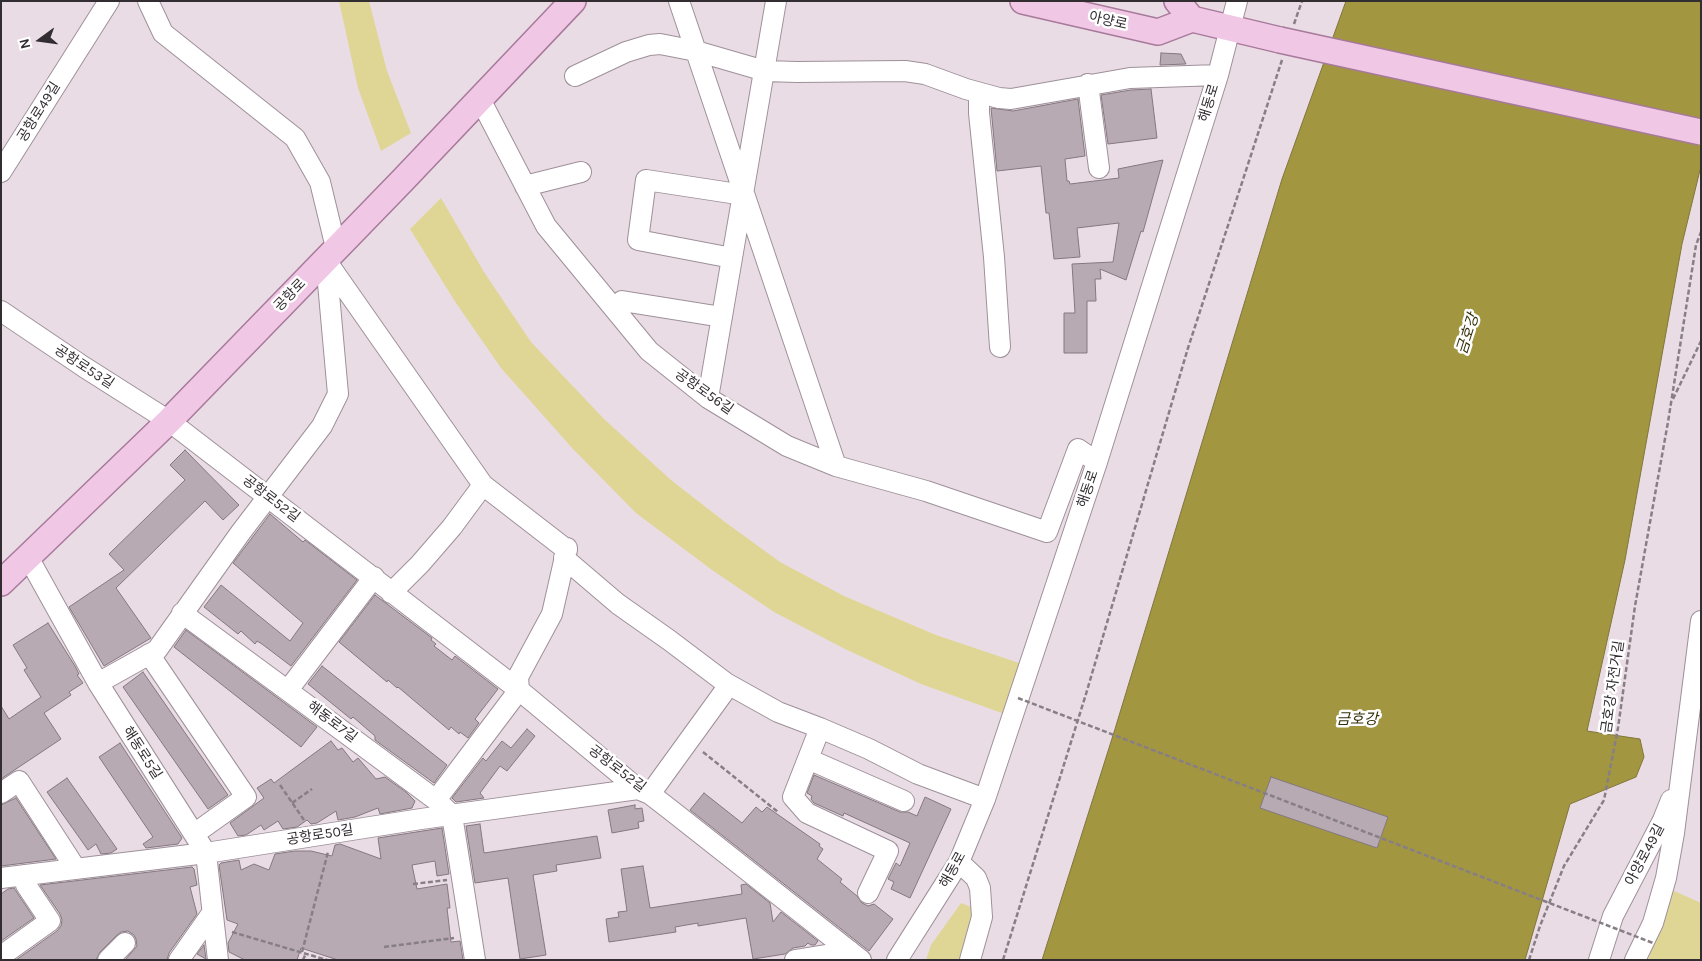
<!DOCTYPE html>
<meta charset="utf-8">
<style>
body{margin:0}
#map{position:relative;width:1702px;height:961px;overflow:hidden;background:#eadce5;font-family:Karla,sans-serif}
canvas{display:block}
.frame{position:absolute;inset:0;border:2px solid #322d31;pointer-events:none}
.north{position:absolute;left:15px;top:15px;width:50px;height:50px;-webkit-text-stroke:4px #fff;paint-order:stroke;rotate:256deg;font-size:14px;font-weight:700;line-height:20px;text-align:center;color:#322d31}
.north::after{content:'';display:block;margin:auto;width:18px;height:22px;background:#322d31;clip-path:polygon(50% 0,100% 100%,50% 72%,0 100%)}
</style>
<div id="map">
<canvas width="1702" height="961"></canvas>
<div class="frame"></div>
<div class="north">N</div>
</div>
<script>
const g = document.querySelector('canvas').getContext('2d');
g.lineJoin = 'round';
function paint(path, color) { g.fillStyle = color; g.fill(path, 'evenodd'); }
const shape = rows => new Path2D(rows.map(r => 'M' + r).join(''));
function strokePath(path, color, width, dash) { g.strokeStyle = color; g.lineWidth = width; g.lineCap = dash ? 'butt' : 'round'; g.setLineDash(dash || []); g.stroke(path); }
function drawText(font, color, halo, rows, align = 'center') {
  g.font = font + ' Karla,"Noto Sans KR",sans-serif'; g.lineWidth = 5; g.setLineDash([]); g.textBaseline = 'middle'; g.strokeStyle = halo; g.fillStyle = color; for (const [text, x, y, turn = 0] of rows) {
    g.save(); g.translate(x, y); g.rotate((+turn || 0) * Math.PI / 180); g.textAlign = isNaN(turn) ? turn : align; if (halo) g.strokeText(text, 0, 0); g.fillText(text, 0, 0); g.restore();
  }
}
const green = shape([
 [339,1,369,1,387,71,411,133,381,151,358,88],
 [441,198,484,272,531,342,604,419,671,480,725,522,780,562,844,596,936,635,1028,666,1013,717,921,684,845,649,774,612,712,570,636,513,573,449,501,368,454,300,410,229],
 [1670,889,1701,903,1701,960,1648,960],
 [961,903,976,909,964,960,926,960,931,945]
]);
const water = shape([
 [1346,1,1701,1,1701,166,1682,244,1625,560,1587,731,1640,739,1644,757,1636,777,1570,804,1525,960,1042,960,1115,729,1282,179,1346,1]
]);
const building = shape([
 [1161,53,1181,54,1186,64,1160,65,1161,53],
 [1151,89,1157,138,1108,144,1101,95,1131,90,1151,89],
 [1078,99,1085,156,1065,159,1067,181,1069,181,1070,184,1119,178,1118,169,1163,160,1143,232,1141,231,1126,280,1100,269,1101,279,1095,279,1096,301,1087,301,1087,353,1064,353,1064,313,1075,313,1072,264,1113,262,1119,223,1077,228,1080,257,1054,259,1049,213,1046,213,1041,166,997,171,991,108,1013,111,1078,99],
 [185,450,239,505,223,520,205,501,116,588,151,638,104,666,69,607,124,570,109,554,185,480,170,465,185,450],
 [270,514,303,542,305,540,357,580,291,666,262,644,257,641,255,644,241,631,238,634,204,607,221,585,290,641,303,623,233,563,270,514],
 [375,595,432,638,431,640,436,644,434,646,452,660,455,656,498,689,475,719,479,723,468,738,460,732,459,734,451,727,449,730,398,687,397,688,388,680,387,682,339,642,375,595],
 [48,623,75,666,79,674,77,675,83,683,69,692,71,695,44,713,61,739,1,779,1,706,9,719,41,697,24,670,27,668,13,645,48,623],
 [186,630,317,727,301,747,174,647,186,630],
 [322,666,447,765,434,783,379,743,375,740,375,736,353,717,351,719,308,684,322,666],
 [143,672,228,795,208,809,123,687,143,672],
 [527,729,535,736,507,771,500,766,480,793,484,798,456,802,452,798,483,758,486,761,502,741,511,748,527,729],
 [331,741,338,750,342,748,353,762,358,758,376,779,385,777,406,792,415,801,412,808,380,814,378,808,355,817,338,820,336,811,317,823,311,824,307,820,297,827,283,829,278,821,264,830,261,825,246,835,238,836,230,823,264,798,257,788,271,779,274,783,331,741],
 [120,743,182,838,178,844,146,848,143,844,153,837,99,757,120,743],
 [814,775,900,812,908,812,917,816,925,797,951,809,910,898,891,889,894,882,888,879,896,863,900,866,910,843,844,813,843,816,814,803,811,799,812,796,807,793,814,775],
 [1271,777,1388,817,1377,848,1260,808,1271,777],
 [67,778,117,849,111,853,101,854,96,844,88,850,47,792,67,778],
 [704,793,742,823,756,807,762,812,767,807,820,844,819,846,823,849,817,859,842,879,840,882,857,896,862,903,868,906,874,904,893,919,869,951,690,810,704,793],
 [16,798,56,859,1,866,1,805,16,798],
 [635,805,635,809,642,808,644,821,638,822,639,828,612,833,608,810,635,805],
 [480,824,484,853,597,836,601,858,556,865,557,871,533,875,546,955,520,959,508,878,475,883,466,826,480,824],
 [442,828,449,874,437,876,435,861,412,865,417,889,447,884,450,908,447,908,451,942,460,941,463,960,338,960,301,948,297,960,245,960,229,952,228,943,238,924,227,920,219,865,221,863,239,860,241,870,254,864,269,870,275,854,295,851,311,851,332,856,335,845,340,844,381,859,378,838,442,828],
 [643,866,650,908,742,894,741,885,746,884,770,903,773,922,781,912,818,941,815,945,811,945,808,943,805,946,793,948,785,954,753,959,746,918,698,926,698,923,675,927,676,932,609,942,606,919,619,917,618,912,627,911,621,869,643,866],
 [192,867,194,869,197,885,190,887,197,914,169,953,167,960,125,960,137,946,136,939,134,935,128,931,121,932,117,935,100,952,96,960,16,960,57,931,61,926,62,920,60,914,40,885,192,867],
 [14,888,34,918,1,941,1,894,8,889,14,888],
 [204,945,206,959,197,954,204,945]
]);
const path = shape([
 [1294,24,1302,1],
 [1673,399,1701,341],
 [703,752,778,812],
 [280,785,304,820],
 [292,803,312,789],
 [413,884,447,880],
 [232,932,327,960],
 [384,947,454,938],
 [302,952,328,852],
 [303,960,306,953],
 [1003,960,1086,694,1188,348,1282,60],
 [1529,960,1540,926,1564,866,1604,800,1618,728,1635,606,1668,422,1696,245,1701,232]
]);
const minor = shape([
 [148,1,163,33,295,138,320,182,336,248],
 [679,1,836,466],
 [575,76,626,52,649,45,660,44,696,51,765,71,797,72,905,71,925,74,966,89,999,98,1011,99,1130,78,1218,75],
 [1088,84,1099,168],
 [979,93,979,113,994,257,1000,347],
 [480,99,546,226,649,351,708,398,787,446,836,466,926,491,1047,532,1078,449,1097,462],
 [1,172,109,1],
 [525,186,581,172],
 [732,258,638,240,646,180,744,195],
 [327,262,483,485,567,550],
 [622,301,722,317],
 [1,311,84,367,169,421,519,690,638,789,650,794,672,811,861,960],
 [708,398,776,1],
 [28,557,98,683,206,853,218,960],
 [564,558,618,604,669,640,726,683,778,712,820,728,869,749,918,774,985,799],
 [391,593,420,564,452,527,483,485],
 [182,613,363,746,436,800,452,815,475,960],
 [149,654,246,797,194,834],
 [98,683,157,650,241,532,322,426,338,394,326,261],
 [288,690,374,577],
 [820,728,793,797,807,813,888,851,868,893],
 [808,759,904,801],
 [1,793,19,781,76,869],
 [650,794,729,685],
 [436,800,519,690,518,677,552,614,567,548],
 [959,862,976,878,980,888,982,917,970,960],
 [1,878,206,853,421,819,638,789],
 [1,956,50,921,26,885,24,875],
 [108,960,125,943],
 [179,960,212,913],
 [795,960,850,951],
 [897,960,959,862,985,799,1097,462,1218,75,1237,1],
 [1599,960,1613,916,1663,820,1671,800],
 [1635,960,1653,923,1666,878,1674,833,1701,621]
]);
const major = shape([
 [1023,1,1158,32,1192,19,1280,40],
 [1177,1,1192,19],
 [1,583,169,421,402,181,573,1]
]);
const pathBridge = shape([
 [1018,698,1653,943]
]);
const majorBridge = shape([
 [1280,40,1701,132]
]);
const streetNames = [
 ["아양로",1108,21,13],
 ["해동로",1209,103,-73],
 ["공항로49길",39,112,-58],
 ["공항로",290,295,-46],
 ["공항로53길",84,367,33],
 ["공항로56길",704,392,35],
 ["해동로",1088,489,-71],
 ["공항로52길",271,499,37],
 ["금호강 자전거길",1613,687,-82],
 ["해동로7길",332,722,37],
 ["해동로5길",142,753,57],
 ["공항로52길",617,769,37],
 ["공항로50길",320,835,-9],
 ["아양로49길",1645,855,-62],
 ["해동로",953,870,-61]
];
const waterNames = [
 ["금호강",1468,334,-72],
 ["금호강",1357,720]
];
paint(green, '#dfd696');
paint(water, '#a29640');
strokePath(water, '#80763c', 1);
paint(building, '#b8aab3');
strokePath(building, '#847880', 1);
strokePath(minor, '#9e9099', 22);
strokePath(major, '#a7799a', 28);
strokePath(path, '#887f86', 2.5, [5, 2.5]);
strokePath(minor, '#fff', 20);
strokePath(major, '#f0c7e5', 25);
strokePath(majorBridge, '#a7799a', 28, []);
strokePath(pathBridge, '#887f86', 2.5, [5, 2.5]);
strokePath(majorBridge, '#f0c7e5', 25);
drawText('14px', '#322d31', '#fff', streetNames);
drawText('italic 15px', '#36300a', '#fff', waterNames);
</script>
